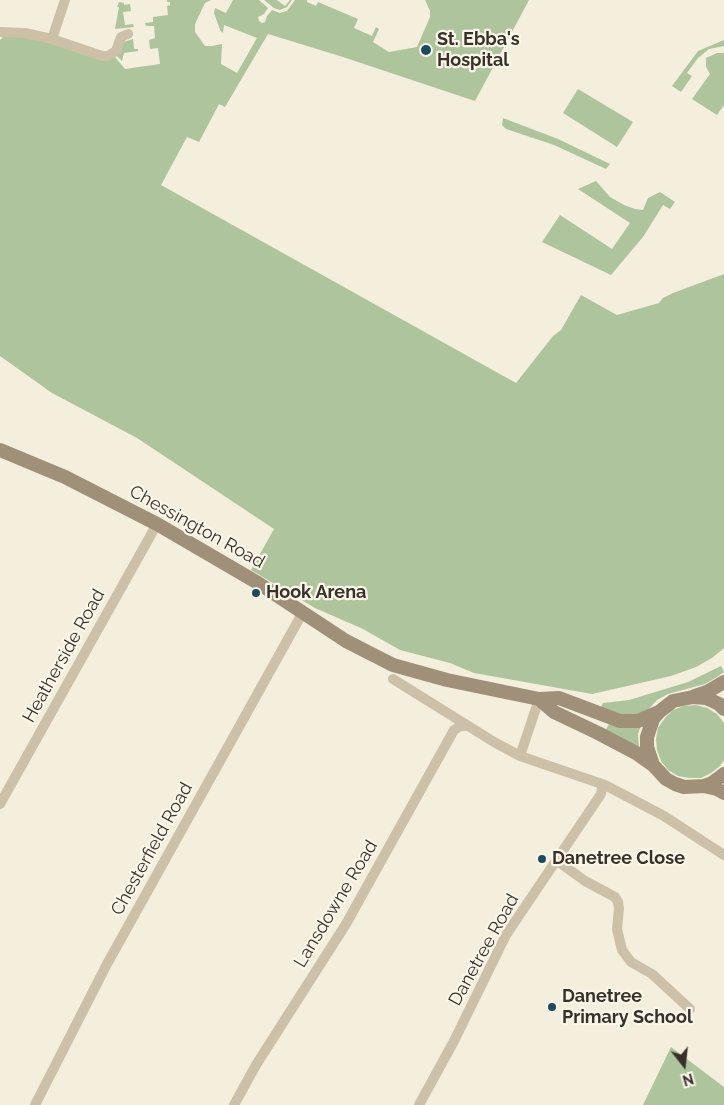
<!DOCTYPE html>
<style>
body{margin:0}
#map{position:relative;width:724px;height:1105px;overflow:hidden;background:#f4eedd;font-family:Raleway,sans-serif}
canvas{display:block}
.north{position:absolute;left:659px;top:1040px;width:50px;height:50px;-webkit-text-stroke:4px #fbf6ea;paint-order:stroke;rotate:164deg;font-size:14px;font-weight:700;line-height:20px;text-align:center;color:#393129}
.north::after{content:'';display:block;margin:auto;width:18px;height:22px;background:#393129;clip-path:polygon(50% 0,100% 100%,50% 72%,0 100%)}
</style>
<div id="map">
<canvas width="724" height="1105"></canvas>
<div class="north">N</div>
</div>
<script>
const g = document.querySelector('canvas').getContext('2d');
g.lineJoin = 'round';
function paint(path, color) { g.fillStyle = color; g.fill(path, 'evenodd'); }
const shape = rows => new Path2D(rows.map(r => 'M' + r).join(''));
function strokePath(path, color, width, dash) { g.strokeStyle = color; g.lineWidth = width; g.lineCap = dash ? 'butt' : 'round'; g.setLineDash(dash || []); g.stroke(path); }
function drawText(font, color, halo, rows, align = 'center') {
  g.font = font + ' Raleway,sans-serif'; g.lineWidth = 4.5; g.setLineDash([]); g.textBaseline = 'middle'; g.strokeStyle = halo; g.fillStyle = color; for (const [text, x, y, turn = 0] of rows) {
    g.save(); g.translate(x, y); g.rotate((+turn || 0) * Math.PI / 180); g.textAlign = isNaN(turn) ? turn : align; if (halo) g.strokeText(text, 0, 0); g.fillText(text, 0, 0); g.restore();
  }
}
const green = shape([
 [167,0,211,0,205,3,195,24,195,32,205,46,212,46,222,44,221,64,237,73,257,38,224,25,223,33,220,30,214,13,215,8,226,13,233,0,259,0,268,8,264,14,258,17,259,21,262,23,265,22,267,16,272,10,280,13,287,11,295,0,307,0,307,2,316,6,318,2,358,19,354,28,372,36,376,27,379,29,373,42,389,52,417,47,430,17,430,11,425,0,529,0,475,101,343,57,268,34,225,107,219,104,199,142,187,137,161,185,516,383,553,336,561,330,581,295,617,315,659,303,663,298,673,293,724,274,724,648,712,658,696,667,671,676,592,694,474,673,450,663,400,650,363,629,315,608,251,570,274,529,137,438,52,393,0,356,0,40,3,37,27,37,115,57,125,69,160,64,158,48,150,49,149,40,155,38,154,26,146,26,145,23,153,22,153,17,168,15,167,6,170,5,170,2,167,2],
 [264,0,277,0,285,6,290,0,292,0,287,7,280,10,274,8],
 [119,2,124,3,124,5,130,4,131,11,123,12,125,25,133,24,134,27,115,29,119,7,117,7],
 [133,39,134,49,138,49,138,51,124,53,122,61,116,55,123,42],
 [724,40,724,46,709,49,698,58,687,73,692,76,681,92,672,86,698,51],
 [717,53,724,53,724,105,717,115,692,99,710,74,706,67,706,58],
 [578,89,633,122,617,147,563,113],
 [503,118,558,139,610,164,606,169,554,145,506,129,502,125],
 [596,181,610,197,624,205,635,209,643,210,648,198,660,192,675,202,670,209,663,205,643,237,611,275,542,242,560,215,612,249,630,223,578,189],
 [721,666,724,672,717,677,705,684,668,694,657,700,646,712,628,717,601,707,603,703,629,700,688,682],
 [696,705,707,708,717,714,724,723,724,760,720,766,711,773,701,778,689,778,678,776,668,770,661,761,657,750,656,739,658,728,665,718,673,710,684,706],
 [609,724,625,728,640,728,638,734,639,748,605,731],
 [671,1047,724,1087,724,1105,643,1105]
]);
const street = shape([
 [0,32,25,33,52,39,65,0],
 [52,39,102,56,108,56,116,51,121,37,128,34],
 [393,679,494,742,520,756,605,785,664,816,724,855],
 [520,756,539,699],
 [0,804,157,524],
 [556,860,585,881,615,897,618,902,619,908,617,929,622,950,631,962,652,974,690,1009],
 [35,1105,107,964,303,612],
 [234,1105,256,1065,346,924,454,730,461,726,468,726],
 [419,1105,454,1041,506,935,601,794,602,788,600,783]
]);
const secondary = shape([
 [0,450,65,477,157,524,258,583,346,641,393,665,447,680,539,699,559,698,620,721,638,721,659,712],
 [695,696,707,692,724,682],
 [539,699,554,712,598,733,636,753,653,765],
 [724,709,719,704,706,698,693,697,673,701,659,712,653,719,647,737,647,747,653,765,666,779,675,784,684,787,704,786,712,783,724,774],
 [704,786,717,789,724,793]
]);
const markers = [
 [426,50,6,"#1c4b5d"],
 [256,593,5,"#1c4b5d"],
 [542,859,5,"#1c4b5d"],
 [552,1007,5,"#1c4b5d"]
];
const poiNames = [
 ["St. Ebba's",437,40],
 ["Hospital",437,61],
 ["Hook Arena",266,593],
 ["Danetree Close",552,859],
 ["Danetree",562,997],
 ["Primary School",562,1018]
];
const streetNames = [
 ["Chessington Road",197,527,29],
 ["Heatherside Road",64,656,-61],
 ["Chesterfield Road",152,849,-61],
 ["Lansdowne Road",336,904,-59],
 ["Danetree Road",484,950,-61]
];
paint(green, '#aec49c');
strokePath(street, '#cdc0a8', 10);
strokePath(secondary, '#a09079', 14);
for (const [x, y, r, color] of markers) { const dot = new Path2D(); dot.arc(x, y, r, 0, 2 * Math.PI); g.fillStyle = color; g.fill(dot); strokePath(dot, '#fbf6ea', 2); }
drawText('bold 18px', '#393129', '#fbf6ea', poiNames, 'left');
drawText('18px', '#393129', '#fbf6ea', streetNames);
</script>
